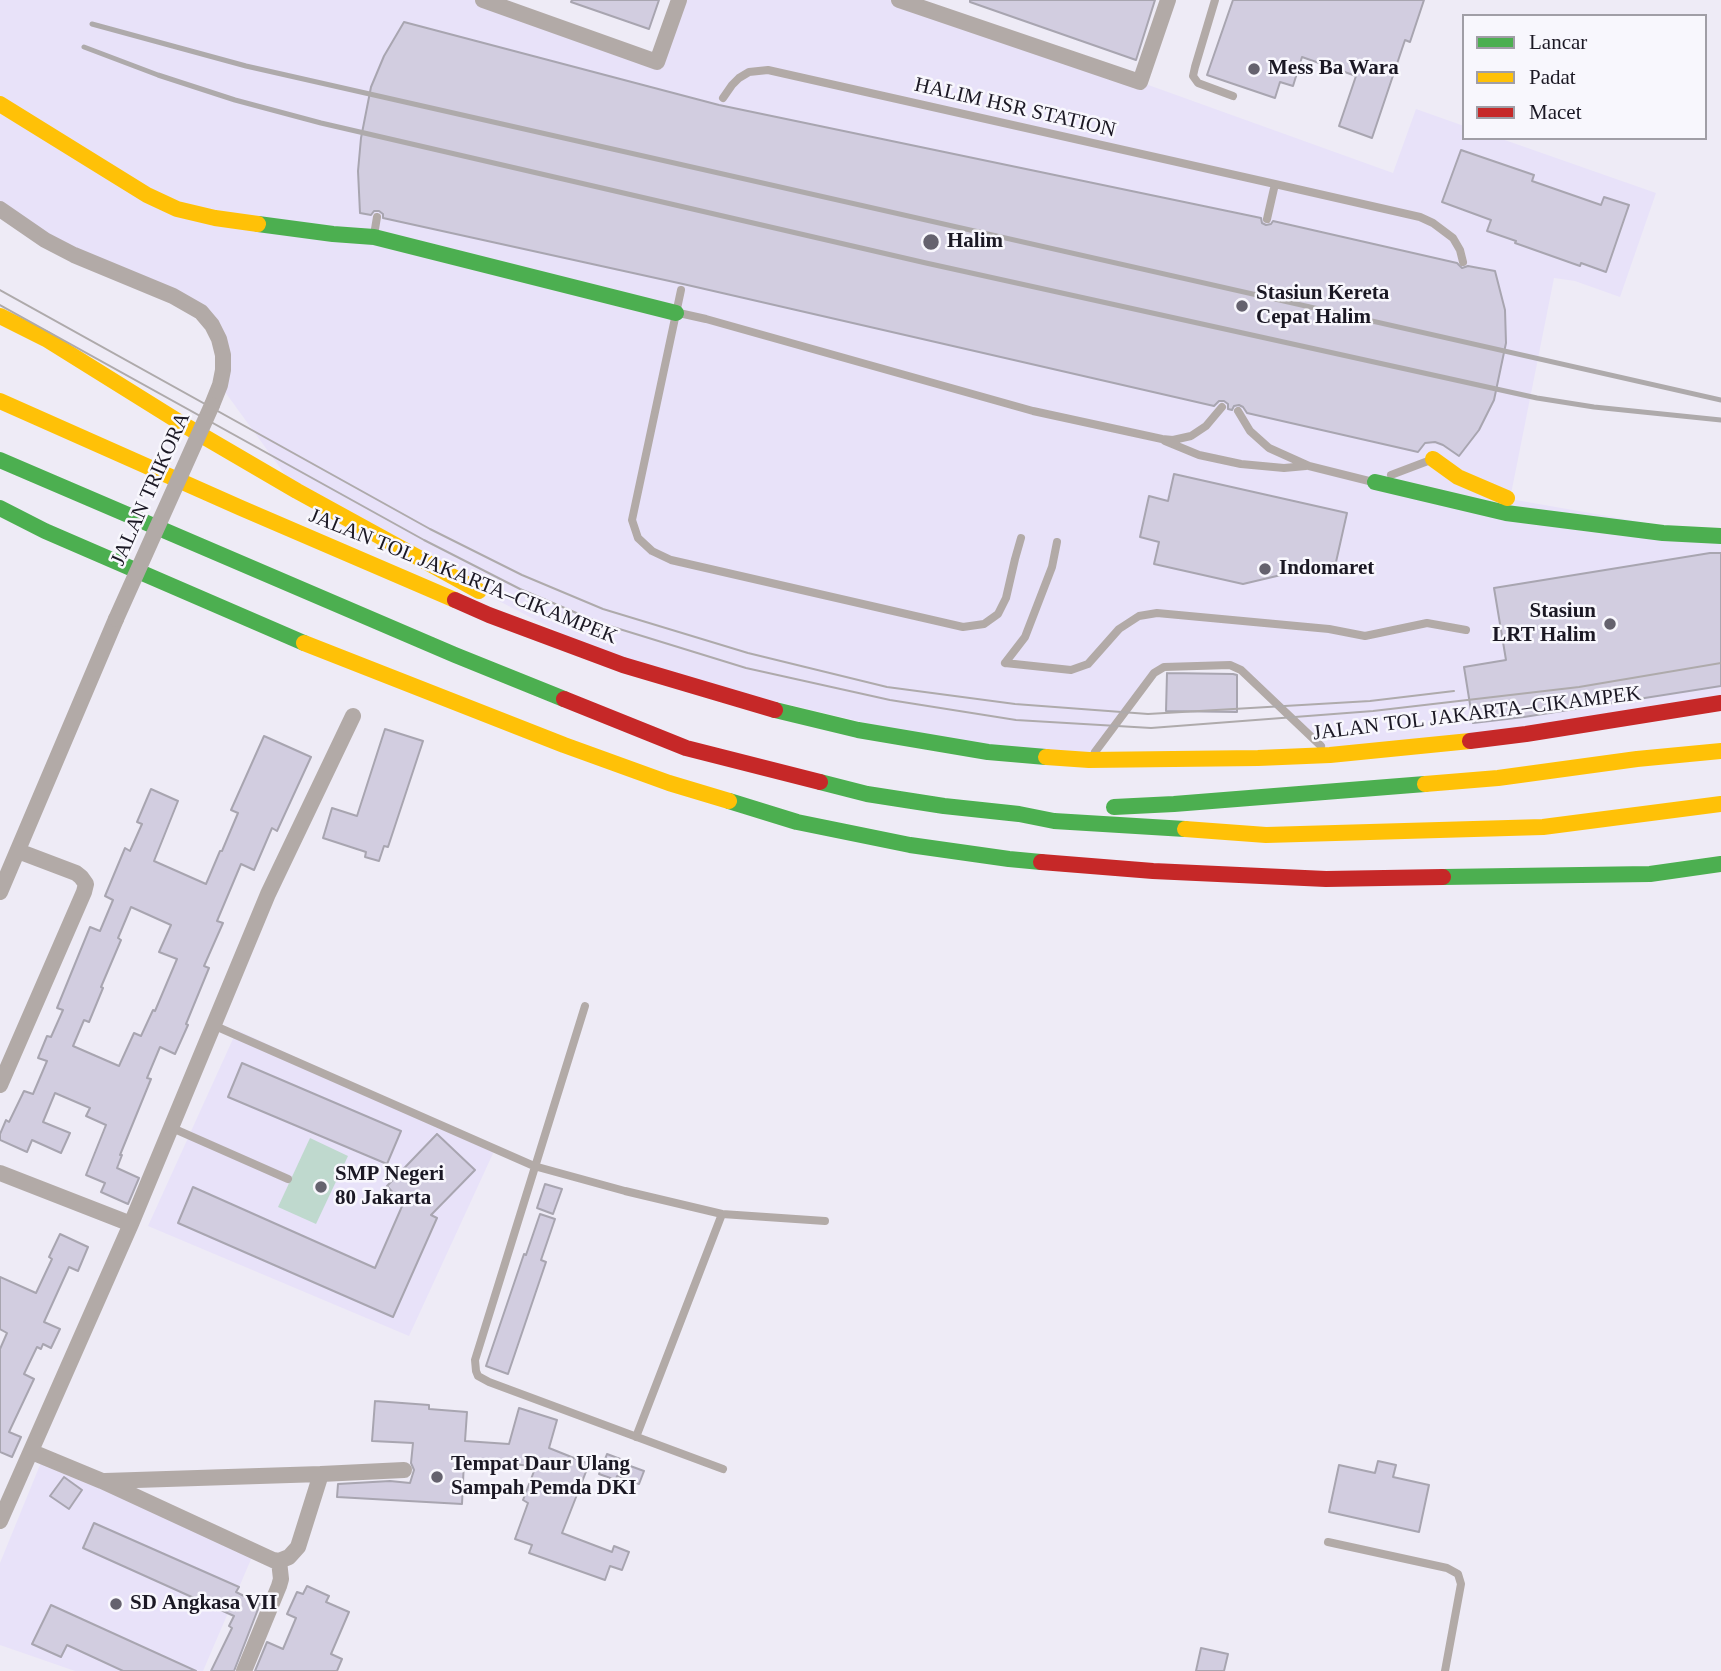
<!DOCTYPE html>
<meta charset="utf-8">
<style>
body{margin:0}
#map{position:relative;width:1721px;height:1671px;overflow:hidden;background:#eeebf6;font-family:Georgia,serif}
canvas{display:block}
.legend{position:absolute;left:1462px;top:14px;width:245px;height:126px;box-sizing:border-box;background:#f8f7fd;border:2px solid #a09ea6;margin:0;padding:9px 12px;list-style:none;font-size:21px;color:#1b1824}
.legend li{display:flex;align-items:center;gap:14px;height:35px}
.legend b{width:35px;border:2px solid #a09ea6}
</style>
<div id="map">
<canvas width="1721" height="1671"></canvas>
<ul class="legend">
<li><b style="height:9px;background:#4caf50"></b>Lancar</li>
<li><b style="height:9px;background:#ffc107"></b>Padat</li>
<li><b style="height:9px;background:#c62828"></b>Macet</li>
</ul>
</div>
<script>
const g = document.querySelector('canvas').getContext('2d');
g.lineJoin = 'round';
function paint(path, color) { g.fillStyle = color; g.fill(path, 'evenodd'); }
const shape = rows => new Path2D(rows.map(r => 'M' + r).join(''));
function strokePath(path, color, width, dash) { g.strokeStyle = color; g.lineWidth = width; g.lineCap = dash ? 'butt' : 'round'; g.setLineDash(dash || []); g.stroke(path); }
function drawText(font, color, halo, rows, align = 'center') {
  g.font = font + ' Georgia,serif'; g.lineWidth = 5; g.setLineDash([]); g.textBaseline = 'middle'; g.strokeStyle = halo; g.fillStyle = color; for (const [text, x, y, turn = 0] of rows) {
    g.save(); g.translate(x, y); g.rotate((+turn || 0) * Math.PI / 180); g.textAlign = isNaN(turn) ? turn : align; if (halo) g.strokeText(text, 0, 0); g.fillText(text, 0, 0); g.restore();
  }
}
const built = shape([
 [0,0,483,0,657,61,679,0,899,0,1140,82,1393,173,1416,109,1464,126,1464,138,1499,138,1656,193,1620,297,1575,281,1554,278,1510,499,1721,536,1721,703,1330,755,1230,665,1165,667,1154,673,1089,760,988,752,623,665,402,551,297,491,220,385,212,325,0,209],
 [237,1030,495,1149,409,1336,148,1226],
 [42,1460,252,1557,203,1671,75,1671,0,1645,0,1563]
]);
const green = shape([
 [310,1138,348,1156,316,1224,278,1207]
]);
const building = shape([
 [572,0,659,0,649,29,571,2,572,0],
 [970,0,1155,0,1136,60,970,2,970,0],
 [1233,0,1424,0,1410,42,1405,40,1372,138,1339,126,1356,76,1302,57,1293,86,1280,82,1275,98,1207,75,1233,0],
 [404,22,719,105,1261,218,1262,223,1266,225,1271,224,1273,221,1457,263,1462,268,1468,266,1495,271,1505,310,1506,343,1494,400,1479,430,1459,456,1443,445,1435,442,1425,443,1418,452,1247,413,1243,407,1239,405,1234,406,1232,410,1228,409,1228,404,1224,401,1219,401,1214,406,683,284,383,218,383,214,379,211,374,211,371,215,360,213,358,171,361,138,371,87,384,56,404,22],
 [1461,150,1534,175,1532,181,1601,205,1604,197,1629,205,1606,272,1581,263,1580,266,1515,243,1516,241,1487,231,1491,220,1442,202,1461,150],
 [1174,474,1347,513,1336,562,1243,584,1154,564,1159,542,1140,537,1149,496,1168,501,1174,474],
 [1710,553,1721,553,1721,686,1524,717,1473,723,1464,667,1506,660,1494,588,1710,553],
 [1167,673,1233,674,1237,675,1237,712,1166,711,1167,673],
 [385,729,423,741,388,847,384,846,379,861,365,857,366,852,323,838,332,808,357,816,385,729],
 [264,736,311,757,277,831,272,828,254,870,241,864,217,921,223,923,204,966,209,968,186,1024,188,1025,175,1054,160,1047,147,1078,151,1079,120,1155,122,1155,117,1168,139,1178,128,1204,101,1192,105,1183,86,1175,106,1125,86,1116,90,1108,55,1093,43,1122,70,1133,61,1153,32,1140,27,1152,0,1140,0,1134,6,1120,9,1122,24,1091,33,1094,47,1061,38,1058,47,1036,51,1037,63,1010,57,1008,90,927,100,931,113,900,105,896,125,848,130,851,142,824,137,822,151,789,178,801,154,861,206,884,220,851,222,851,238,813,231,810,264,736],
 [131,907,171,925,159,952,177,959,155,1011,153,1010,141,1036,134,1033,119,1066,73,1046,84,1020,89,1022,103,988,101,987,121,940,118,938,131,907],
 [242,1063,401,1131,387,1164,228,1097,242,1063],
 [437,1134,475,1170,431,1215,437,1218,393,1317,178,1223,193,1187,375,1268,403,1204,387,1186,437,1134],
 [545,1184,562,1189,553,1214,537,1208,545,1184],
 [540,1214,555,1219,541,1260,546,1262,508,1374,486,1366,524,1254,526,1255,540,1214],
 [60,1234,88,1247,78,1271,69,1267,44,1322,60,1329,51,1348,43,1344,41,1349,37,1347,24,1374,34,1379,9,1432,21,1437,12,1457,0,1452,0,1349,7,1333,0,1329,0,1277,36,1293,52,1259,49,1257,60,1234],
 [375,1401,429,1405,429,1409,467,1412,465,1441,509,1444,519,1408,557,1420,549,1448,589,1464,562,1533,612,1552,614,1546,629,1552,622,1570,610,1566,605,1580,529,1553,532,1545,515,1539,528,1503,523,1500,536,1466,464,1461,462,1504,337,1497,338,1484,390,1481,410,1483,414,1470,411,1463,413,1443,372,1441,375,1401],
 [607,1454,623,1460,622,1463,644,1471,639,1484,617,1476,616,1480,599,1474,607,1454],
 [1378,1461,1396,1465,1393,1477,1429,1485,1419,1532,1329,1512,1339,1465,1375,1473,1378,1461],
 [64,1477,82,1490,69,1509,50,1496,64,1477],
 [94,1523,239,1587,236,1592,260,1604,234,1671,211,1671,232,1628,229,1626,234,1616,83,1548,94,1523],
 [307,1586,329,1596,326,1602,349,1612,331,1654,342,1659,337,1671,255,1671,267,1642,283,1649,296,1618,287,1614,297,1592,303,1594,307,1586],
 [51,1605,196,1671,123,1671,67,1645,61,1657,32,1644,51,1605],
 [1201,1648,1228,1654,1224,1671,1196,1671,1201,1648]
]);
const lane = shape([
 [1215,0,1195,67,1193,76,1198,83,1233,96],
 [723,98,732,85,739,78,749,72,768,70,1275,184,1267,219],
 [1275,184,1420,217,1433,223,1453,238,1460,250,1463,262],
 [374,235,377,217],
 [681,290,632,520,638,538,652,551,671,560,963,627,984,624,998,614,1006,598,1015,559,1021,538],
 [679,313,706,319,1033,411,1162,439,1173,440,1191,436,1206,426,1222,407],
 [1238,411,1250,431,1269,448,1309,466,1369,481],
 [1165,441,1199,455,1241,464,1284,468,1306,466],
 [1391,475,1428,461],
 [1005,663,1071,670,1088,664,1119,629,1139,616,1157,613,1329,629,1365,636,1427,623,1466,630],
 [1005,663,1025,637,1052,567,1057,542],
 [1095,752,1154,673,1164,667,1230,665,1241,670,1321,746],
 [585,1006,475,1360,476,1371,478,1376,489,1382,723,1469],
 [213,1025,534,1166,625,1191,722,1214,825,1221],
 [170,1127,288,1179],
 [636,1437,722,1214],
 [1328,1542,1447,1568,1458,1574,1461,1584,1445,1671]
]);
const street = shape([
 [483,0,657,62,679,0],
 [899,0,1140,82,1168,0],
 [0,209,45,240,74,255,173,296,201,312,212,325,219,339,223,355,223,370,220,385,212,405],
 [0,892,116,619],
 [0,1085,84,892,86,884,81,877,76,873,18,851],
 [0,1173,131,1224],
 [32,1452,102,1481,273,1560,279,1561,289,1557,298,1547,321,1474,404,1470],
 [105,1481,321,1474],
 [0,1521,131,1224,268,894,353,716],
 [244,1671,279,1586,281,1579,279,1561]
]);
const fast = shape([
 [258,224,333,234,374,237,676,313],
 [0,460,455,655,564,699],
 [1375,482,1506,513,1663,533,1721,536],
 [0,508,45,531,304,643],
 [775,710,858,730,988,752,1046,757],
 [820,782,867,794,944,806,1019,814,1054,821,1185,829],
 [729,801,797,822,910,845,1009,859,1041,862],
 [1114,807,1174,804,1425,784],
 [1443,877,1650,874,1721,864]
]);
const slow = shape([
 [0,104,147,195,177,209,215,218,258,224],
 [0,316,46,339,184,425,297,491,479,591],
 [0,401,241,508,455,600],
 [1433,459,1458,477,1507,498],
 [304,643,564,745,669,783,729,801],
 [1046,757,1089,760,1258,758,1330,755,1470,741],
 [1425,784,1498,778,1637,759,1721,751],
 [1185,829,1266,835,1543,827,1721,804]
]);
const jam = shape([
 [455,600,489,615,623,665,775,710],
 [564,699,686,748,820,782],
 [1470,741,1526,734,1721,703],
 [1041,862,1153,871,1326,879,1443,877]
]);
const tram = shape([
 [0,290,430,529,522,575,603,609,748,653,887,687,1015,704,1148,714,1370,701,1454,691],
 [0,305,424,540,520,589,600,623,746,668,890,700,1016,720,1151,728,1373,711,1579,687,1721,663]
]);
const rail = shape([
 [92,24,246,66,1721,400],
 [84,47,158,75,235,100,321,123,926,263,1537,398,1594,407,1721,420]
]);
const streetBridge = shape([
 [116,619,212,405]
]);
const markers = [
 [1254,69,7,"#65626e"],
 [931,242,9,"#65626e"],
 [1242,306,7,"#65626e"],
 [1265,569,7,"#65626e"],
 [1610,624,7,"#65626e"],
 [321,1187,7,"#65626e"],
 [437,1477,7,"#65626e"],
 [116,1604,7,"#65626e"]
];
const poiNames = [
 ["Mess Ba Wara",1268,69],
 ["Halim",947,242],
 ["Stasiun Kereta",1256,294],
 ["Cepat Halim",1256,318],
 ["Indomaret",1279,569],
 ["Stasiun",1596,612,"right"],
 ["LRT Halim",1596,636,"right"],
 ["SMP Negeri",335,1175],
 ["80 Jakarta",335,1199],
 ["Tempat Daur Ulang",451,1465],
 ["Sampah Pemda DKI",451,1489],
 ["SD Angkasa VII",130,1604]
];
const streetNames = [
 ["HALIM HSR STATION",1015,108,13],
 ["JALAN TRIKORA",151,489,-66],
 ["JALAN TOL JAKARTA–CIKAMPEK",463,577,22],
 ["JALAN TOL JAKARTA–CIKAMPEK",1477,714,-7]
];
paint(built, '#e8e2f9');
paint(green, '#bfd9ce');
paint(building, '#d2cde0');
strokePath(building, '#a8a5b0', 2);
strokePath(lane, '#b2aaa7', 8);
strokePath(street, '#b2aaa7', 16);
strokePath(fast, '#4caf50', 16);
strokePath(slow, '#ffc107', 16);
strokePath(jam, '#c62828', 16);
strokePath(tram, '#aeaaab', 2);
strokePath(rail, '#aeaaab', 5);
strokePath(streetBridge, '#b2aaa7', 16);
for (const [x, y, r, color] of markers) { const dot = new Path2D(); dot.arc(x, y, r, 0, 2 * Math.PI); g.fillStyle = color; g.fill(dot); strokePath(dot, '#f8f7fd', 2.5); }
drawText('bold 21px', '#1b1824', '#f8f7fd', poiNames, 'left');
drawText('21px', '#1b1824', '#f8f7fd', streetNames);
</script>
